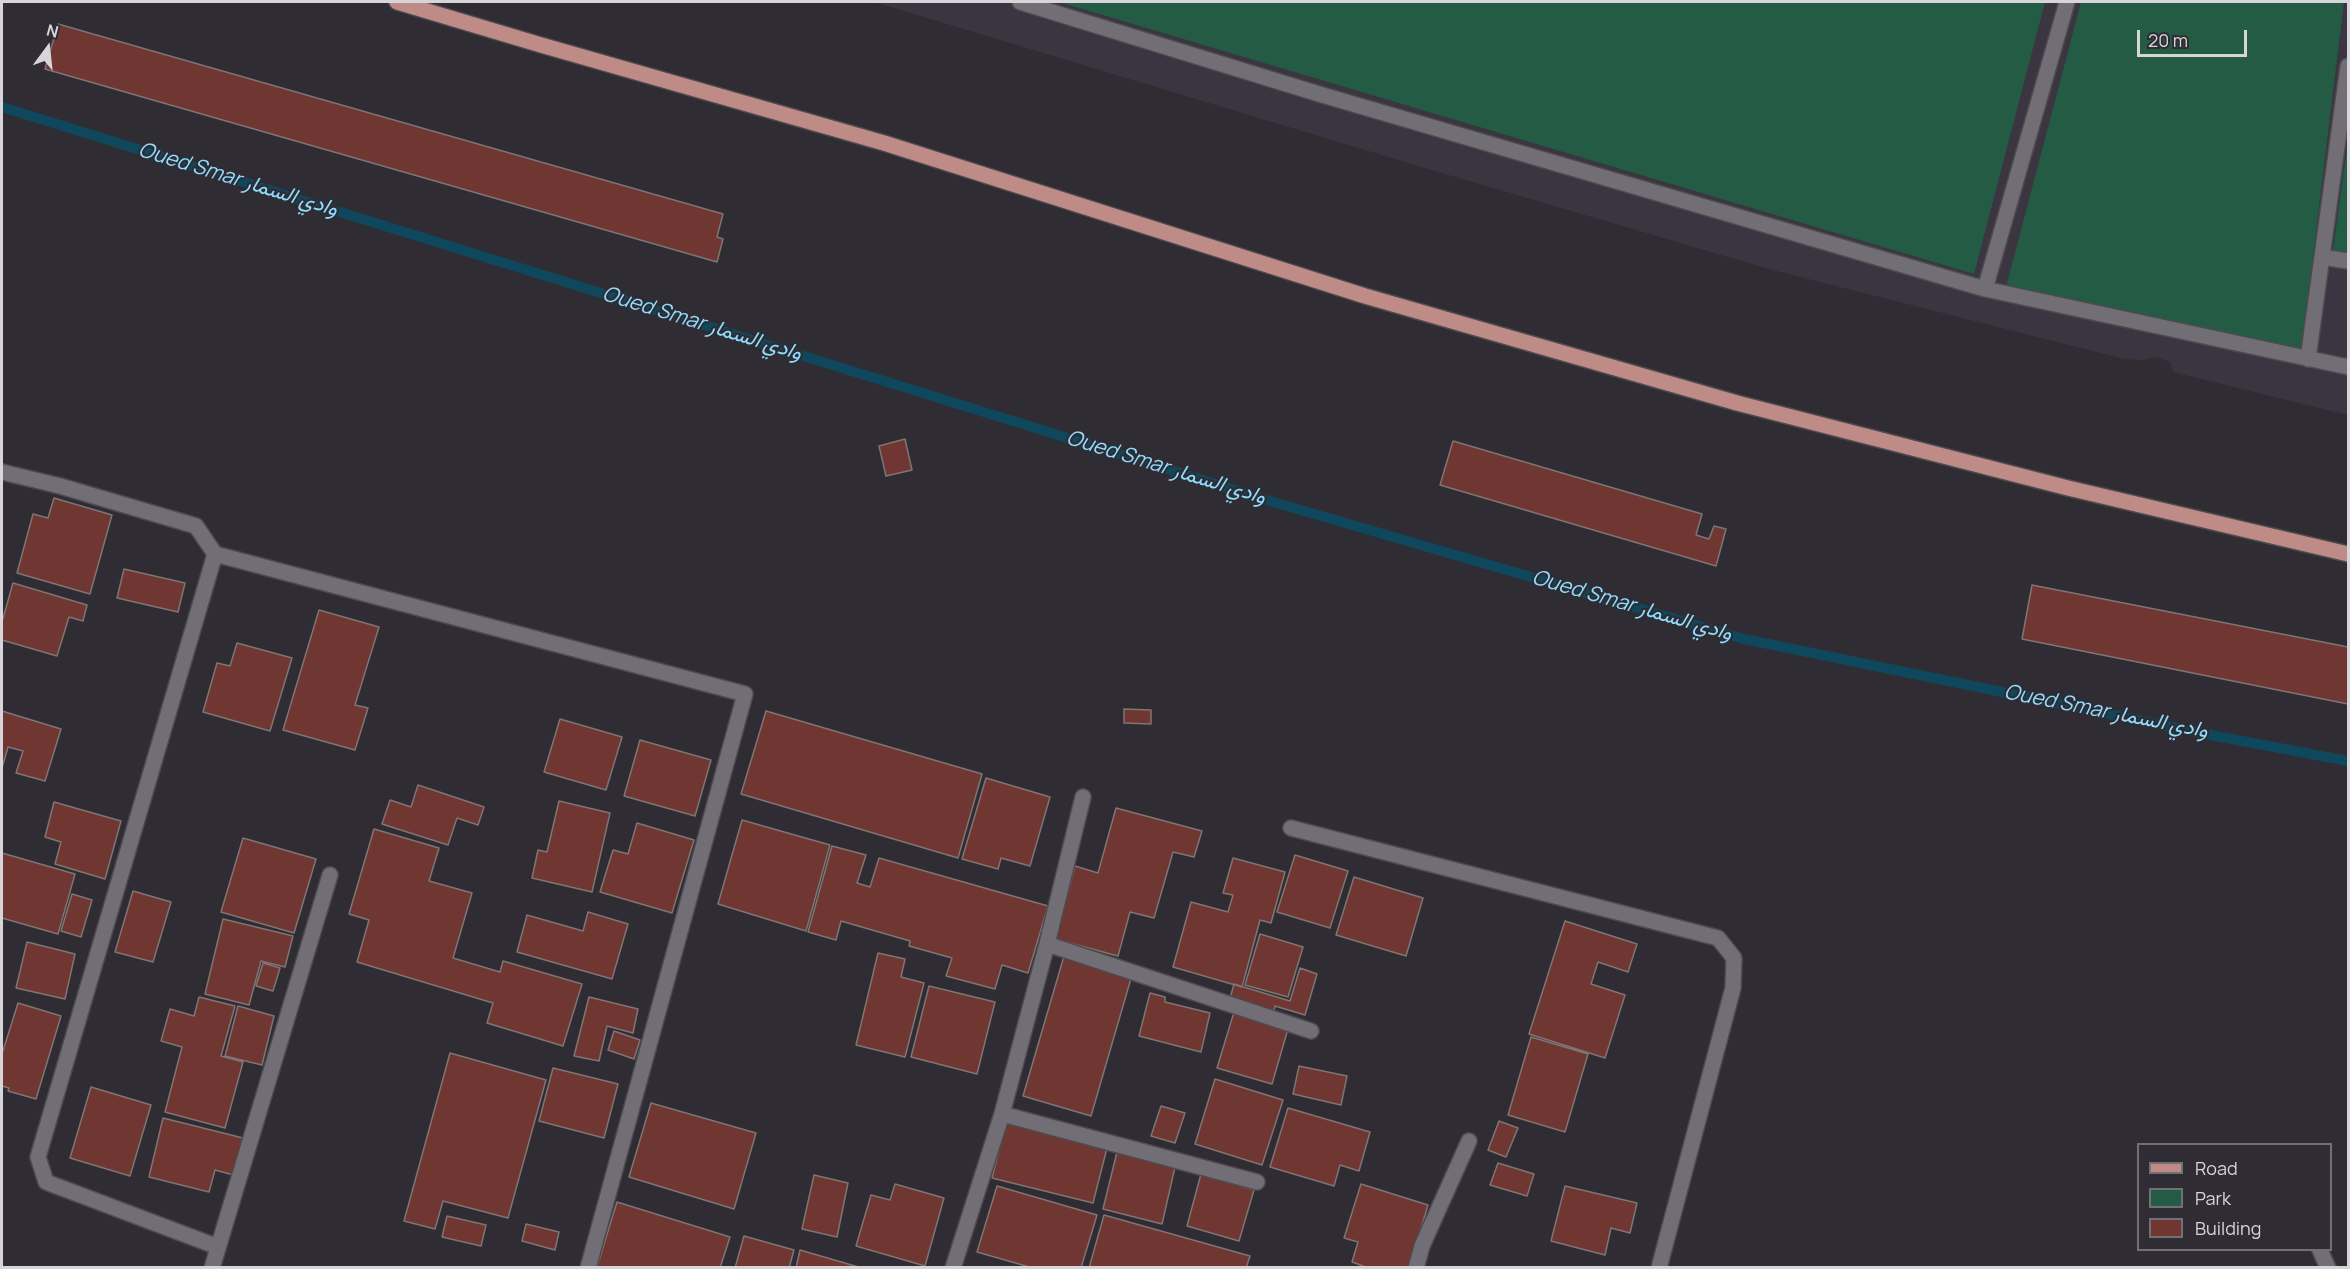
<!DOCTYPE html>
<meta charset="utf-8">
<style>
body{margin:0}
#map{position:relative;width:2350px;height:1269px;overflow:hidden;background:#2f2d33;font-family:Manrope,sans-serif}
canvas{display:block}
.frame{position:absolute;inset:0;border:3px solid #d7d5d9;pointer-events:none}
.legend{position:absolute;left:2137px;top:1143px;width:195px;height:108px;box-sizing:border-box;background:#2f2d33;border:2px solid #727075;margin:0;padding:8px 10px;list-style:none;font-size:18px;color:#d7d5d9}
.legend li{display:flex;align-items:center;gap:12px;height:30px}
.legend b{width:30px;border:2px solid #727075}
.north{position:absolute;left:18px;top:18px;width:60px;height:60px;-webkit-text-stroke:4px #2f2d33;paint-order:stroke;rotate:15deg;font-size:16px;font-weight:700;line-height:24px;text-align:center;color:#d7d5d9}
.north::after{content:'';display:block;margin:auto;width:21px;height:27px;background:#d7d5d9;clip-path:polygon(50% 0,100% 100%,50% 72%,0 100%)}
.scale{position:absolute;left:2137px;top:30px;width:110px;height:27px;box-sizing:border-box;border:3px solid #d7d5d9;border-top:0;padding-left:8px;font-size:18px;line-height:21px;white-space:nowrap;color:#d7d5d9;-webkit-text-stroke:4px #2f2d33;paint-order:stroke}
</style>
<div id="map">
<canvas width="2350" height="1269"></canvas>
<div class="frame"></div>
<ul class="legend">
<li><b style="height:8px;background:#be8b86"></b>Road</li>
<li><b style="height:16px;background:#235b45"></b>Park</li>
<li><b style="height:16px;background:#703632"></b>Building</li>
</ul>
<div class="north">N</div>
<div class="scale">20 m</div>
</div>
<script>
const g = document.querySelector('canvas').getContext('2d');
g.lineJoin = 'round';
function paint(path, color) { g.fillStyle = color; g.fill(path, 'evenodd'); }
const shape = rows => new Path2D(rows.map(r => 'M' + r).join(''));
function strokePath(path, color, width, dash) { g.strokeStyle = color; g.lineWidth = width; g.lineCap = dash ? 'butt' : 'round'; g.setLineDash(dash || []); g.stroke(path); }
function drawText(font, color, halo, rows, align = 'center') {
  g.font = font + ' Manrope,Vazirmatn,sans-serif'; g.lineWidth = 4.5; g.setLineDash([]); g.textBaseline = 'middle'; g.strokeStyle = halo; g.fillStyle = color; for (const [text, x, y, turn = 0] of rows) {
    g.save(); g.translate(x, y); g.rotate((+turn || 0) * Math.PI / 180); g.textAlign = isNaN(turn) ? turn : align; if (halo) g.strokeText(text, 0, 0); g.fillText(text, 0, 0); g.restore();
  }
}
const built = shape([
 [874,2,2348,2,2348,415,2173,372,2170,362,2156,357,2144,360,2124,359,1769,269,1425,168]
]);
const green = shape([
 [1059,2,2045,2,1974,274],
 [2081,2,2344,2,2301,354,2006,287],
 [2348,140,2348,260,2332,258]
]);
const stream = shape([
 [2,107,1280,504,1744,639,2221,737,2348,761]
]);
const building = shape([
 [58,24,723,214,717,237,723,239,717,262,45,69,58,24],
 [905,439,912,470,886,476,879,446,905,439],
 [1453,441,1702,514,1696,535,1709,539,1714,526,1726,529,1716,566,1440,485,1453,441],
 [54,498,112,515,90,594,17,573,33,514,48,518,54,498],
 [124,569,185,583,178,612,117,598,124,569],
 [13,583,87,605,83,621,69,617,57,656,2,640,2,622,13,583],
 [2032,585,2348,647,2348,704,2022,639,2032,585],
 [319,610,379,627,355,705,368,708,355,750,283,730,319,610],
 [237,643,292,658,270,731,203,712,217,663,230,666,237,643],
 [1124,709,1151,710,1151,724,1124,723,1124,709],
 [2,711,61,729,45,781,16,773,23,751,8,747,2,768,2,711],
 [766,711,982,774,958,858,741,794,766,711],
 [560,719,622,737,606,790,544,772,560,719],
 [640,740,711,760,695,816,624,796,640,740],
 [986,778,1050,797,1030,866,1001,858,998,869,962,859,986,778],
 [418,785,484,807,478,825,457,818,448,845,382,824,390,800,411,807,418,785],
 [559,801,610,813,592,892,532,878,538,850,547,852,559,801],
 [54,802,121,821,105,879,55,864,61,842,45,837,54,802],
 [1116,808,1202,831,1194,857,1173,852,1154,918,1130,912,1118,956,1055,939,1075,866,1098,873,1116,808],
 [742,820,830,845,806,931,718,904,742,820],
 [637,823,694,840,672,913,600,892,613,850,628,854,637,823],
 [374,829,439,848,429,881,472,893,453,958,500,972,503,961,582,984,563,1046,487,1023,493,1003,357,962,369,920,349,914,374,829],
 [243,838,316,859,294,933,221,912,243,838],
 [832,846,866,855,857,883,870,887,879,858,1048,906,1028,973,1002,965,995,989,946,976,952,958,909,946,910,941,841,921,836,940,808,932,832,846],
 [2,853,75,874,58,934,2,918,2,853],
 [1295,855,1348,871,1330,928,1277,912,1295,855],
 [1233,858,1285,872,1271,923,1260,920,1242,987,1173,967,1191,902,1228,912,1233,895,1223,893,1233,858],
 [1354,877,1423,898,1406,956,1336,935,1354,877],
 [133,891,171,902,153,962,115,952,133,891],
 [72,894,92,900,81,937,61,931,72,894],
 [588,912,628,924,612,979,517,952,527,915,583,931,588,912],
 [223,919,293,936,285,967,261,961,249,1005,205,994,223,919],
 [1565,921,1637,944,1628,972,1598,962,1591,984,1625,995,1605,1058,1529,1034,1565,921],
 [1260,934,1303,947,1288,997,1245,985,1260,934],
 [27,942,75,954,65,999,16,988,27,942],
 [878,953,905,959,901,977,924,983,905,1057,856,1045,878,953],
 [1064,956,1132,975,1091,1116,1023,1096,1064,956],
 [263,963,280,968,273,991,256,986,263,963],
 [1300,968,1317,974,1305,1015,1275,1006,1273,1015,1229,1002,1234,984,1290,1001,1300,968],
 [929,986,995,1002,977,1074,911,1057,929,986],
 [1150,993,1165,997,1165,1002,1210,1013,1201,1052,1139,1036,1150,993],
 [199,997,235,1006,221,1056,243,1062,225,1128,165,1112,182,1047,161,1041,170,1009,194,1016,199,997],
 [589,997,638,1009,633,1033,607,1026,599,1061,574,1056,589,997],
 [18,1003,61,1016,36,1099,8,1091,9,1088,2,1086,2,1054,18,1003],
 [238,1006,274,1016,262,1065,225,1056,238,1006],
 [1234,1012,1288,1029,1272,1084,1217,1068,1234,1012],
 [614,1031,640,1040,634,1059,608,1050,614,1031],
 [1531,1037,1588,1054,1565,1132,1508,1115,1531,1037],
 [450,1053,546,1080,508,1218,443,1201,435,1229,404,1221,450,1053],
 [1299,1066,1347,1076,1341,1105,1293,1094,1299,1066],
 [553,1068,618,1084,604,1138,539,1121,553,1068],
 [1215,1079,1283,1100,1262,1165,1195,1144,1215,1079],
 [91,1087,151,1105,130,1176,70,1158,91,1087],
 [651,1103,756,1133,734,1209,629,1177,651,1103],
 [1161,1106,1185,1113,1175,1143,1151,1136,1161,1106],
 [1288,1108,1370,1132,1359,1171,1340,1165,1334,1186,1270,1167,1288,1108],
 [163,1118,247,1139,237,1176,215,1170,209,1192,149,1177,163,1118],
 [1499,1121,1518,1128,1506,1157,1488,1150,1499,1121],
 [1006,1122,1107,1148,1093,1203,992,1178,1006,1122],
 [1117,1152,1175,1167,1162,1224,1103,1209,1117,1152],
 [1498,1163,1534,1174,1527,1196,1490,1185,1498,1163],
 [1201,1174,1254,1190,1239,1241,1187,1226,1201,1174],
 [814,1175,848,1183,837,1237,802,1229,814,1175],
 [895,1184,944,1198,925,1266,856,1246,871,1195,890,1200,895,1184],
 [1361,1184,1428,1205,1409,1268,1369,1268,1352,1262,1358,1242,1344,1238,1361,1184],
 [997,1186,1097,1215,1081,1268,1033,1268,977,1252,997,1186],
 [1565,1186,1637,1203,1630,1233,1611,1228,1605,1255,1551,1241,1565,1186],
 [617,1202,730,1237,720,1268,597,1267,617,1202],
 [1104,1215,1250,1256,1246,1268,1089,1268,1104,1215],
 [447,1216,486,1225,481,1246,442,1237,447,1216],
 [526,1224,559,1232,555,1250,522,1241,526,1224],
 [744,1236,794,1250,789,1268,735,1268,744,1236],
 [800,1250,862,1268,796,1268,800,1250]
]);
const service = shape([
 [1020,2,1319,94,1985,289,2348,367],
 [2322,257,2348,261],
 [1985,289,2067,2],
 [2308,359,2348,66]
]);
const minor = shape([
 [2,472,60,486,196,526,215,554,745,694,588,1268],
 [215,554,38,1157,46,1182,218,1247],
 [1291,828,1718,938,1734,958,1733,988,1659,1268],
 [1047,944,1311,1031],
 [1002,1114,1257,1182],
 [2320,1250,2328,1268],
 [212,1268,330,875],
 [953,1268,1002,1114,1047,944,1083,797],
 [1416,1268,1422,1246,1469,1141]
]);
const primary = shape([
 [397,2,541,45,884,143,1365,296,1737,403,2068,488,2348,554]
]);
const waterNames = [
 ["Oued Smar وادي السمار",238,180,17],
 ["Oued Smar وادي السمار",702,324,17],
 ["Oued Smar وادي السمار",1166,468,17],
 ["Oued Smar وادي السمار",1632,606,16],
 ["Oued Smar وادي السمار",2106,712,11]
];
paint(built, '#3a3540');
paint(green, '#235b45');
strokePath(stream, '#0f485d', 10);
paint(building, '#703632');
strokePath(building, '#7e7574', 1.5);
strokePath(service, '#4d4b4f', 18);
strokePath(minor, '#4d4b4f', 18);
strokePath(primary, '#4d4b4f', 18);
strokePath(service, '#716f75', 15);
strokePath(minor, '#716f75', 15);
strokePath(primary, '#be8b86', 15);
drawText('italic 21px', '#8fdcff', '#2f2d33', waterNames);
</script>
